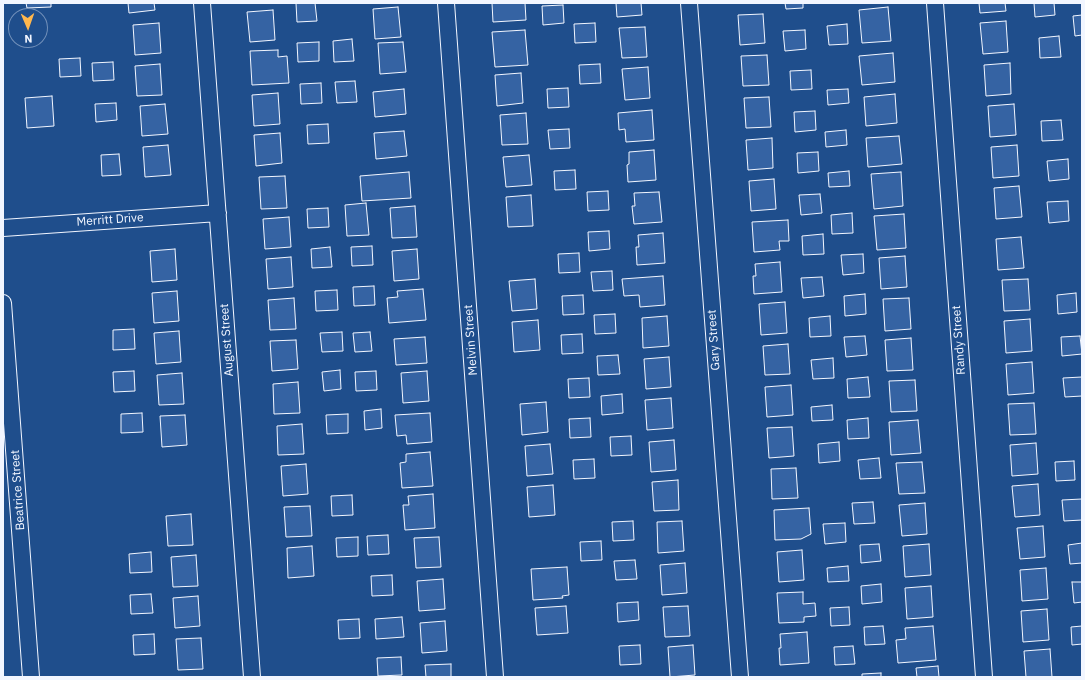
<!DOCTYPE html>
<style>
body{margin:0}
#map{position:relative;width:1085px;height:680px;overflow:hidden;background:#1f4e8c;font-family:"IBM Plex Sans",sans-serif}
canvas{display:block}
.frame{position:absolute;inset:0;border:4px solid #f2f6ff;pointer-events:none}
.north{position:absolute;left:8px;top:8px;width:40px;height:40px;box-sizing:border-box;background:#1f4e8c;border:1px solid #7391ba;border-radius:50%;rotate:178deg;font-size:11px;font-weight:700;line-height:16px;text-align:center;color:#f2f6ff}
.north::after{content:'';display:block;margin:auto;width:14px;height:18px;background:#ffb74d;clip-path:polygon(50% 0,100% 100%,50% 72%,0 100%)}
</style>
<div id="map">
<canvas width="1085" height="680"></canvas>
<div class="frame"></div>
<div class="north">N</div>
</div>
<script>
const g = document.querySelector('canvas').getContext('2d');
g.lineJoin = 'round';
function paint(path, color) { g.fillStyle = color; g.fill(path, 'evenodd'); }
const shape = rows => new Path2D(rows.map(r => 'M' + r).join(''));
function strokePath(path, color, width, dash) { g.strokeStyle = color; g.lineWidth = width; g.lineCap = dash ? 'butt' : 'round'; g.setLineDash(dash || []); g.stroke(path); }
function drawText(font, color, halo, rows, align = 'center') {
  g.font = font + ' "IBM Plex Sans",sans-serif'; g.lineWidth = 3; g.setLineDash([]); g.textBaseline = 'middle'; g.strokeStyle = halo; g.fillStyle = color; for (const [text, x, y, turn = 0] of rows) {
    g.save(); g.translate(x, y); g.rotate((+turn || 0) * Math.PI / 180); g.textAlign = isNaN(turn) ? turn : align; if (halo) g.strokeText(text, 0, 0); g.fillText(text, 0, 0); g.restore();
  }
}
const building = shape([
 [26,3,51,3,51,7,27,8,26,3],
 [128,3,154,3,155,10,129,13,128,3],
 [296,3,315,3,317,21,297,22,296,3],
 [492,3,525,3,526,20,493,22,492,3],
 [616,3,641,3,642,15,617,17,616,3],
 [785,3,803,3,803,8,786,9,785,3],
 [979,3,1005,3,1006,11,980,13,979,3],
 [1034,3,1054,3,1055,15,1035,17,1034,3],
 [563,5,564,23,543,25,542,6,563,5],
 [398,7,401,37,375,39,373,9,398,7],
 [888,7,891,41,862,43,859,10,888,7],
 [273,10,275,40,250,42,247,12,273,10],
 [763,14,765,43,740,45,738,15,763,14],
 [1082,15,1082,35,1075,36,1073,16,1082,15],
 [1006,21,1008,52,983,54,980,23,1006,21],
 [159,23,161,53,135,55,133,25,159,23],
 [595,23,596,42,575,43,574,24,595,23],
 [847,24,848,44,829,45,827,26,847,24],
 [645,27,647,57,622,58,619,28,645,27],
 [525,30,528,65,495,67,492,32,525,30],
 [805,30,806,49,785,51,783,31,805,30],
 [1059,36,1061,57,1040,58,1039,38,1059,36],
 [352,39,354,61,334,62,333,41,352,39],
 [319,42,319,61,298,62,297,43,319,42],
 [403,42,406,72,380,74,378,43,403,42],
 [278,50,278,57,287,56,289,83,252,85,250,51,278,50],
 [893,53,895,82,862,85,859,56,893,53],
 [767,55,769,85,743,86,741,56,767,55],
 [80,58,81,76,60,77,59,59,80,58],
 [113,62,114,80,93,81,92,63,113,62],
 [1010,63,1011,94,986,96,984,65,1010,63],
 [160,64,162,95,137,96,135,66,160,64],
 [600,64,601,83,580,84,579,65,600,64],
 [648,67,650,98,625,100,622,69,648,67],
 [811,70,812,89,791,90,790,71,811,70],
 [521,73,523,103,497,106,495,75,521,73],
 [355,81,357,102,337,103,335,82,355,81],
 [321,83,322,103,301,104,300,84,321,83],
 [568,88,569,107,548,108,547,89,568,88],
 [404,89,406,114,375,117,373,92,404,89],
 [848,89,849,103,828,105,827,90,848,89],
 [278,93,280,124,254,126,252,95,278,93],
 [895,94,897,123,866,126,864,97,895,94],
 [52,96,54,126,27,128,25,98,52,96],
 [769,97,771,127,746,128,744,98,769,97],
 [116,103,117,120,96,122,95,104,116,103],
 [165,104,168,134,142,136,140,106,165,104],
 [1014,104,1016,135,990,137,988,106,1014,104],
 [652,110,654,140,626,142,625,129,619,130,618,113,652,110],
 [815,111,816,130,795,132,794,112,815,111],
 [526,113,528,144,502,145,500,115,526,113],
 [1061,120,1063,140,1042,141,1041,121,1061,120],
 [328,124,329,143,308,144,307,125,328,124],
 [569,129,570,148,550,149,548,130,569,129],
 [846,130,847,145,826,147,825,132,846,130],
 [404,131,407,156,376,159,374,133,404,131],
 [280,133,282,163,256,166,254,135,280,133],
 [899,136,902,164,868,167,866,138,899,136],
 [772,138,773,168,748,170,746,140,772,138],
 [168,145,171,175,145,177,143,147,168,145],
 [1017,145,1019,176,993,178,991,147,1017,145],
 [654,150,656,180,628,182,627,165,629,164,629,152,654,150],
 [818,152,819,171,798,173,797,153,818,152],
 [119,154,121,175,102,176,101,155,119,154],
 [529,155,532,185,506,187,503,157,529,155],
 [1068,159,1069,179,1049,181,1047,161,1068,159],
 [575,170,576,189,555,190,554,171,575,170],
 [849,171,850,186,829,187,828,173,849,171],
 [409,172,411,198,362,201,360,176,409,172],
 [901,172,903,206,874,209,871,174,901,172],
 [285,176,287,208,261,209,259,177,285,176],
 [774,179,776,209,751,211,749,181,774,179],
 [1019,186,1022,217,996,219,994,188,1019,186],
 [608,191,609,210,588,211,587,192,608,191],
 [659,192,662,222,634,224,632,206,635,206,634,193,659,192],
 [820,194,822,213,801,215,799,195,820,194],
 [531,195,533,226,508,227,506,197,531,195],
 [1068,201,1069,221,1049,223,1047,202,1068,201],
 [366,203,369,235,347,236,345,205,366,203],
 [415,206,417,237,392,238,390,208,415,206],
 [328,208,329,227,308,228,307,209,328,208],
 [852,213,853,233,832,234,831,215,852,213],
 [904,214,906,248,877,250,874,216,904,214],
 [289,217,291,247,265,249,263,219,289,217],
 [788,220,789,241,779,241,780,250,754,252,752,222,788,220],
 [609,231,610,249,589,251,588,232,609,231],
 [663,233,665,263,637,265,636,247,639,247,638,235,663,233],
 [823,234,824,254,803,255,802,236,823,234],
 [1021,237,1024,268,998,270,996,239,1021,237],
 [372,246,373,265,352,266,351,247,372,246],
 [330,247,332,267,312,268,311,249,330,247],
 [175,249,177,280,152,282,150,251,175,249],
 [417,249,419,279,394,281,392,251,417,249],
 [579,253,580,272,559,273,558,254,579,253],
 [863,254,864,273,843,275,841,255,863,254],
 [905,256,907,287,881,289,879,258,905,256],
 [291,257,293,287,268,289,266,259,291,257],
 [780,262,782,292,754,294,753,276,756,276,755,264,780,262],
 [612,271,613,290,593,291,591,272,612,271],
 [663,276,665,305,640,307,639,295,624,296,622,279,663,276],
 [822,277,824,296,803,298,801,278,822,277],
 [535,279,537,309,512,311,509,281,535,279],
 [1028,279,1030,310,1004,311,1002,280,1028,279],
 [374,286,375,305,354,306,353,287,374,286],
 [423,289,426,320,389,323,387,298,398,297,397,291,423,289],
 [337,290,338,310,316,311,315,291,337,290],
 [177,291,179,321,154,323,152,293,177,291],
 [1076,293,1077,312,1058,314,1057,295,1076,293],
 [865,294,866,314,845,316,844,296,865,294],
 [583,295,584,314,563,315,562,296,583,295],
 [294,298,296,329,270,330,268,300,294,298],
 [909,298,911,329,885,331,883,299,909,298],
 [785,302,787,333,761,335,759,304,785,302],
 [615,314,616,333,595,334,594,315,615,314],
 [667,316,669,346,643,348,642,318,667,316],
 [830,316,831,336,810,337,809,318,830,316],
 [1030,319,1032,351,1006,353,1004,321,1030,319],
 [538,320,540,350,514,352,512,322,538,320],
 [134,329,135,349,113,350,113,330,134,329],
 [179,331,181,362,156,364,154,333,179,331],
 [342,332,343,351,322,352,320,333,342,332],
 [370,332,372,351,355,352,353,333,370,332],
 [582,334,583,353,562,354,561,335,582,334],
 [865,336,867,355,846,357,844,337,865,336],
 [1080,336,1082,354,1062,356,1061,337,1080,336],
 [425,337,427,363,396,365,394,339,425,337],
 [911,338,913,370,887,371,885,340,911,338],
 [296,340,298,369,272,371,270,341,296,340],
 [788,344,790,374,765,375,763,346,788,344],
 [618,355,620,374,598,375,597,356,618,355],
 [669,357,671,387,646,389,644,359,669,357],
 [833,358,834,378,813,379,811,360,833,358],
 [1032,362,1034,393,1008,395,1006,364,1032,362],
 [340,370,341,389,324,391,322,372,340,370],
 [134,371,135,391,114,392,113,372,134,371],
 [376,371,377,390,356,391,355,372,376,371],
 [427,371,429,401,403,403,401,373,427,371],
 [182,373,184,404,159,405,157,375,182,373],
 [868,377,870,397,848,398,847,379,868,377],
 [1082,377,1082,396,1065,397,1063,378,1082,377],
 [589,378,590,397,569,398,568,379,589,378],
 [915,380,917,411,891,412,889,381,915,380],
 [298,382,300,413,274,414,273,384,298,382],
 [791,385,793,415,767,417,765,387,791,385],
 [622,394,623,413,602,415,601,396,622,394],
 [671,398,673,428,647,430,645,400,671,398],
 [546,402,548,432,522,435,520,404,546,402],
 [1034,403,1036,434,1010,435,1008,404,1034,403],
 [832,405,833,420,812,421,811,407,832,405],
 [381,409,382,428,365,430,364,411,381,409],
 [142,413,143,432,121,433,121,414,142,413],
 [430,413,432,442,407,444,406,435,397,436,395,415,430,413],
 [348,414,348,433,327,434,326,415,348,414],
 [185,415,187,445,162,447,160,416,185,415],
 [590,418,591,437,570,438,569,419,590,418],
 [868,418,869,438,848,439,847,420,868,418],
 [918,420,921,453,891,455,889,422,918,420],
 [302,424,304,454,278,455,277,426,302,424],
 [792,427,794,456,769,458,767,428,792,427],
 [631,436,632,455,611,456,610,437,631,436],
 [674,440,676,470,651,472,649,442,674,440],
 [839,442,840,461,819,463,818,444,839,442],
 [1036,443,1038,474,1012,476,1010,445,1036,443],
 [550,444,553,474,527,476,525,446,550,444],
 [430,452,433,486,402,488,400,463,406,462,406,454,430,452],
 [879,458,881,478,860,479,858,460,879,458],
 [594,459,595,478,574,479,573,460,594,459],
 [1074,461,1075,480,1056,481,1055,462,1074,461],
 [922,462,925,493,899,494,896,463,922,462],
 [306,464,308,494,283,496,281,466,306,464],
 [796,468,798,498,772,499,771,469,796,468],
 [678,480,679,510,654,511,652,482,678,480],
 [1038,484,1040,515,1015,517,1012,486,1038,484],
 [553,485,555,515,529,517,527,487,553,485],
 [433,494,435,528,405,530,403,505,409,505,408,496,433,494],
 [352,495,353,515,332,516,331,496,352,495],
 [1082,499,1082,520,1064,521,1062,500,1082,499],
 [873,502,875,523,854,524,852,503,873,502],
 [925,503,927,534,902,536,899,505,925,503],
 [310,506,312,536,286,537,284,507,310,506],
 [809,508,811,534,801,539,775,540,774,510,809,508],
 [191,514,193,545,168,546,166,516,191,514],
 [633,521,634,540,613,541,612,522,633,521],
 [682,521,684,551,658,553,657,522,682,521],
 [845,523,846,542,825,544,823,524,845,523],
 [1043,526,1045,557,1020,559,1017,528,1043,526],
 [388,535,389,554,368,555,367,536,388,535],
 [358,537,358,556,337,557,336,538,358,537],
 [439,537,441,567,416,568,414,538,439,537],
 [601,541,602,560,581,561,580,542,601,541],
 [1082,543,1082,563,1070,564,1068,545,1082,543],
 [879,544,881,561,861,563,860,545,879,544],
 [929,544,931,575,905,577,903,546,929,544],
 [312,546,314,576,288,578,287,548,312,546],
 [802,550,804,580,779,582,777,552,802,550],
 [151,552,152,572,130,573,129,554,151,552],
 [196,555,198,586,173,587,171,557,196,555],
 [635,560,637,579,616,580,614,561,635,560],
 [685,563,687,593,662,595,660,565,685,563],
 [848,566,849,581,828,582,827,568,848,566],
 [567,567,569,595,562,596,563,598,533,600,531,569,567,567],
 [1046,568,1048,599,1022,601,1020,570,1046,568],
 [392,575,393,595,372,596,371,576,392,575],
 [443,579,445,609,419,611,417,581,443,579],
 [1072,582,1082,582,1082,602,1074,603,1072,582],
 [881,584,882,602,862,604,861,586,881,584],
 [931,586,933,617,907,619,905,588,931,586],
 [803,592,803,604,815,603,816,616,804,617,804,622,779,623,777,593,803,592],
 [151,594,153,613,131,614,130,595,151,594],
 [198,596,200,626,175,628,173,598,198,596],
 [638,602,639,620,618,622,617,603,638,602],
 [566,606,568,633,537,635,535,608,566,606],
 [688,606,690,636,665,637,663,607,688,606],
 [849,607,850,625,831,626,830,608,849,607],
 [1047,609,1049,640,1023,642,1021,611,1047,609],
 [402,617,404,637,376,639,375,619,402,617],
 [359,619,360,638,339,639,338,620,359,619],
 [445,621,447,651,422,653,420,623,445,621],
 [883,626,885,644,865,645,864,627,883,626],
 [933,626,936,660,898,663,896,640,906,639,905,628,933,626],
 [1082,626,1082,644,1072,645,1071,627,1082,626],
 [807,632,809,663,780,665,779,648,781,648,780,634,807,632],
 [154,634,155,654,134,655,133,635,154,634],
 [201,638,203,669,178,670,176,639,201,638],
 [640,645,641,664,620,665,619,646,640,645],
 [693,645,695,675,670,677,668,647,693,645],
 [853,646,855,664,835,665,834,647,853,646],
 [1050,649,1052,677,1026,677,1024,651,1050,649],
 [401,657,402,675,378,676,377,658,401,657],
 [451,664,451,677,426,677,425,665,451,664],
 [938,666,939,677,917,677,916,668,938,666],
 [881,673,881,677,862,677,862,674,881,673]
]);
const minor = shape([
 [202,3,252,677],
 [446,3,495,677],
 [689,3,740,677],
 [935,3,984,677],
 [3,228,218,213],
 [3,303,31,677]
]);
const streetNames = [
 ["Merritt Drive",110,220,-4],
 ["August Street",227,340,-94],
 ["Melvin Street",471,340,-94],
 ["Gary Street",714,340,-94],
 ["Randy Street",959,340,-94],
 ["Beatrice Street",18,490,-94]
];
paint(building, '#3563a3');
strokePath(building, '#f2f6ff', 1);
strokePath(minor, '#f2f6ff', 18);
strokePath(minor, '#1f4e8c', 16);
drawText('12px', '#f2f6ff', '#1f4e8c', streetNames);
</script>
